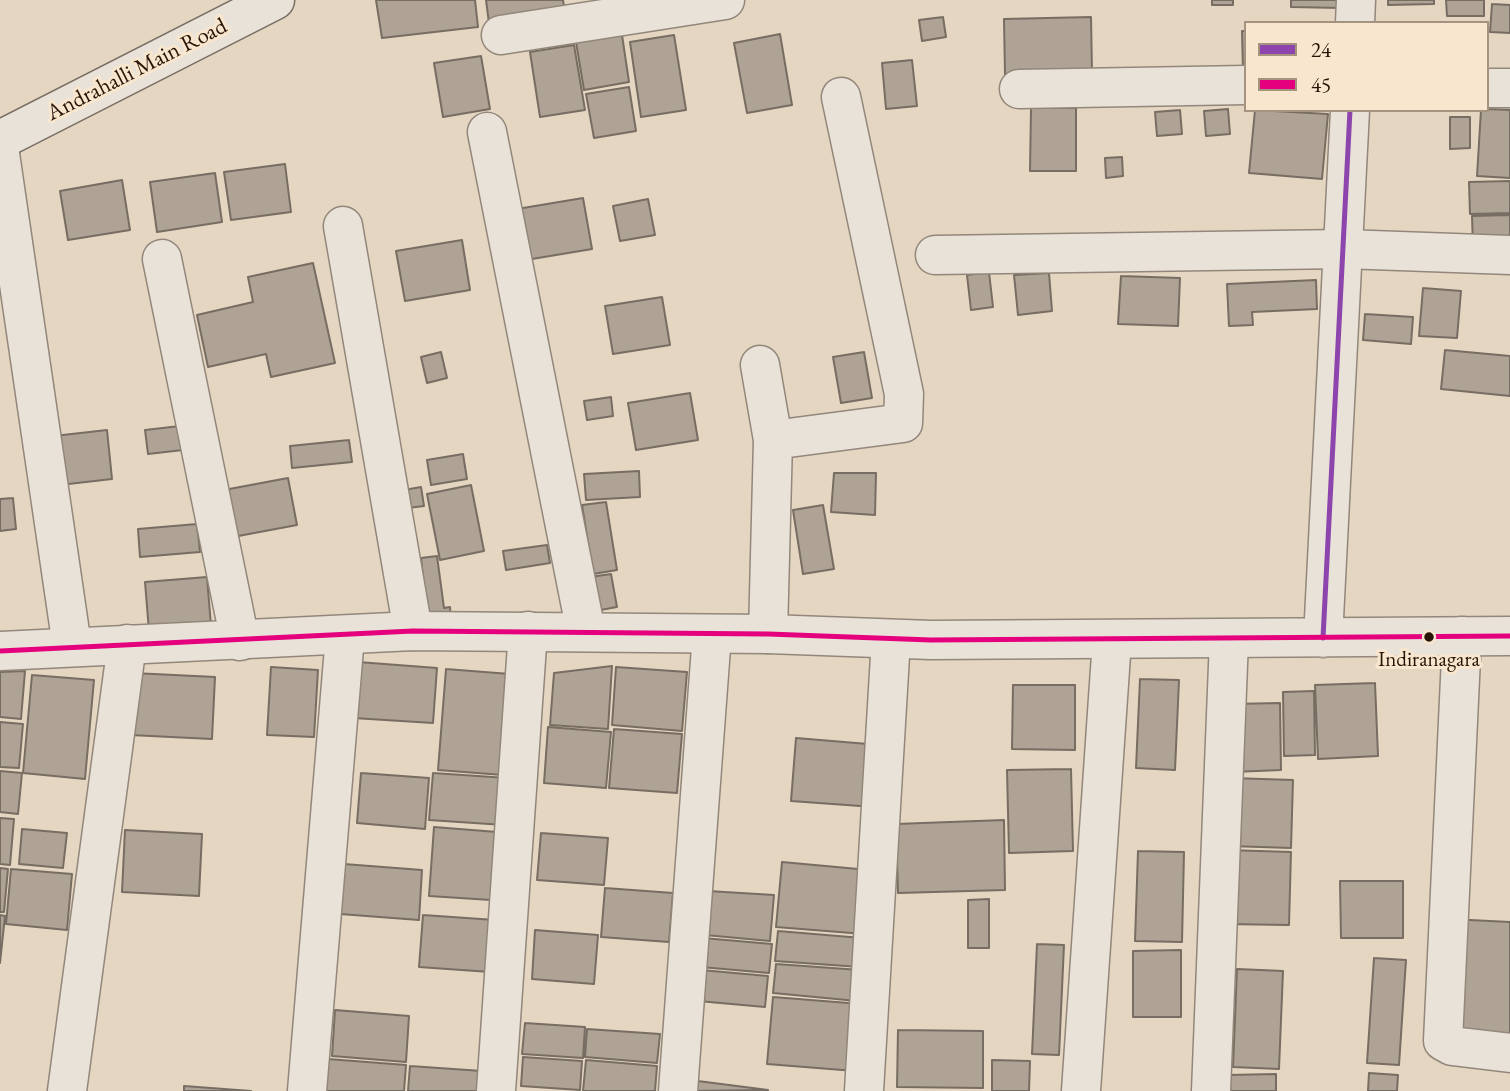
<!DOCTYPE html>
<style>
body{margin:0}
#map{position:relative;width:1510px;height:1091px;overflow:hidden;background:#e5d6c2;font-family:"EB Garamond",serif}
canvas{display:block}
.legend{position:absolute;left:1244px;top:21px;width:245px;height:91px;box-sizing:border-box;background:#f8e6ce;border:2px solid #a5927f;margin:0;padding:9px 12px;list-style:none;font-size:21px;color:#291508}
.legend li{display:flex;align-items:center;gap:14px;height:35px}
.legend b{width:35px;border:2px solid #a5927f}
</style>
<div id="map">
<canvas width="1510" height="1091"></canvas>
<ul class="legend">
<li><b style="height:9px;background:#8e44ad"></b>24</li>
<li><b style="height:9px;background:#e5007d"></b>45</li>
</ul>
</div>
<script>
const g = document.querySelector('canvas').getContext('2d');
g.lineJoin = 'round';
function paint(path, color) { g.fillStyle = color; g.fill(path, 'evenodd'); }
const shape = rows => new Path2D(rows.map(r => 'M' + r).join(''));
function strokePath(path, color, width, dash) { g.strokeStyle = color; g.lineWidth = width; g.lineCap = dash ? 'butt' : 'round'; g.setLineDash(dash || []); g.stroke(path); }
function drawText(font, color, halo, rows, align = 'center') {
  g.font = font + ' "EB Garamond",serif'; g.lineWidth = 6; g.setLineDash([]); g.textBaseline = 'middle'; g.strokeStyle = halo; g.fillStyle = color; for (const [text, x, y, turn = 0] of rows) {
    g.save(); g.translate(x, y); g.rotate((+turn || 0) * Math.PI / 180); g.textAlign = isNaN(turn) ? turn : align; if (halo) g.strokeText(text, 0, 0); g.fillText(text, 0, 0); g.restore();
  }
}
const building = shape([
 [376,0,475,0,478,27,382,38,376,0],
 [486,0,563,0,565,13,489,23,486,0],
 [1212,0,1233,0,1233,5,1212,5,1212,0],
 [1291,0,1341,0,1341,8,1291,7,1291,0],
 [1388,0,1434,0,1434,4,1388,5,1388,0],
 [1446,0,1484,0,1484,16,1447,16,1446,0],
 [1492,4,1510,5,1510,33,1490,32,1492,4],
 [943,17,946,37,922,41,919,20,943,17],
 [1091,17,1092,73,1005,75,1004,19,1091,17],
 [1242,31,1246,31,1246,72,1243,72,1242,31],
 [780,34,792,105,747,113,734,43,780,34],
 [622,35,629,82,584,90,576,42,622,35],
 [674,35,686,110,641,117,630,42,674,35],
 [574,45,585,110,540,117,530,52,574,45],
 [481,56,490,109,443,117,434,63,481,56],
 [912,60,917,106,886,109,882,63,912,60],
 [629,87,636,131,594,138,586,94,629,87],
 [1031,108,1076,108,1076,171,1030,171,1031,108],
 [1228,109,1230,134,1206,136,1204,111,1228,109],
 [1487,109,1510,110,1510,178,1477,176,1481,110,1487,109],
 [1180,110,1182,134,1157,136,1155,112,1180,110],
 [1255,110,1328,114,1322,179,1249,173,1255,110],
 [1450,117,1470,117,1470,148,1450,149,1450,117],
 [1122,157,1123,176,1106,178,1105,158,1122,157],
 [285,164,291,212,231,220,224,172,285,164],
 [215,173,222,222,157,232,150,182,215,173],
 [122,180,130,230,68,240,60,191,122,180],
 [1510,181,1510,213,1470,214,1469,182,1510,181],
 [583,198,592,249,526,260,517,209,583,198],
 [648,199,655,235,620,241,613,206,648,199],
 [1510,215,1510,247,1473,248,1472,216,1510,215],
 [462,240,470,290,405,301,396,251,462,240],
 [313,263,335,363,271,377,266,354,208,367,197,315,253,302,248,277,313,263],
 [989,272,993,307,971,310,967,275,989,272],
 [1049,273,1052,311,1018,315,1014,275,1049,273],
 [1121,276,1180,278,1178,326,1118,324,1121,276],
 [1316,280,1317,309,1252,312,1253,325,1229,326,1227,284,1316,280],
 [1423,288,1461,291,1457,338,1419,336,1423,288],
 [662,297,670,345,613,354,605,306,662,297],
 [1365,314,1413,317,1411,344,1363,340,1365,314],
 [1445,350,1510,356,1510,396,1441,389,1445,350],
 [441,352,447,378,427,383,421,357,441,352],
 [864,352,872,398,841,403,833,357,864,352],
 [690,393,698,440,636,450,628,403,690,393],
 [611,397,613,416,587,420,584,401,611,397],
 [180,426,183,450,148,454,145,430,180,426],
 [107,430,112,479,51,486,45,437,107,430],
 [349,440,352,462,292,468,290,446,349,440],
 [463,454,467,479,431,485,427,460,463,454],
 [639,471,640,497,586,500,584,474,639,471],
 [834,473,876,473,875,515,831,512,834,473],
 [288,478,297,525,233,537,224,490,288,478],
 [471,485,484,551,440,560,427,494,471,485],
 [421,487,424,506,408,508,404,490,421,487],
 [13,498,16,529,0,531,0,499,13,498],
 [606,502,617,570,593,574,582,505,606,502],
 [823,505,834,569,803,574,793,510,823,505],
 [197,524,200,552,140,557,138,529,197,524],
 [547,545,550,563,506,570,503,551,547,545],
 [437,556,444,608,450,607,451,621,428,624,421,558,437,556],
 [611,574,617,607,595,611,590,577,611,574],
 [207,577,211,626,149,631,145,582,207,577],
 [358,662,437,668,433,723,353,718,358,662],
 [612,666,608,729,550,725,554,673,612,666],
 [271,667,318,670,314,737,267,735,271,667],
 [616,667,687,672,682,731,612,725,616,667],
 [446,669,510,674,503,775,438,770,446,669],
 [25,671,21,719,0,717,0,672,25,671],
 [133,673,215,677,212,739,130,735,133,673],
 [32,675,94,680,85,779,23,773,32,675],
 [1140,679,1179,680,1175,770,1136,768,1140,679],
 [1375,683,1378,756,1318,759,1315,685,1375,683],
 [1013,685,1075,685,1075,750,1012,749,1013,685],
 [1314,691,1315,755,1284,756,1283,692,1314,691],
 [1280,703,1281,770,1233,772,1232,704,1280,703],
 [0,722,23,724,19,768,0,767,0,722],
 [548,727,611,732,606,788,544,783,548,727],
 [614,729,682,734,677,793,609,788,614,729],
 [796,738,880,745,874,807,791,801,796,738],
 [1071,769,1073,851,1009,853,1007,770,1071,769],
 [0,771,22,773,18,814,0,812,0,771],
 [361,773,429,778,425,829,357,823,361,773],
 [433,773,507,778,504,825,429,820,433,773],
 [1231,778,1293,780,1291,848,1229,846,1231,778],
 [0,818,14,819,10,865,0,864,0,818],
 [1004,820,1005,890,898,893,896,824,1004,820],
 [434,827,497,832,491,900,429,896,434,827],
 [22,829,67,833,63,868,19,864,22,829],
 [125,830,202,834,199,896,122,892,125,830],
 [541,833,608,838,604,885,537,880,541,833],
 [1227,850,1291,852,1289,925,1225,924,1227,850],
 [1138,851,1184,852,1182,942,1135,941,1138,851],
 [782,862,869,870,864,934,776,927,782,862],
 [344,864,422,870,419,920,340,914,344,864],
 [0,868,8,869,4,912,0,912,0,868],
 [11,869,72,874,67,930,6,924,11,869],
 [1340,881,1403,881,1403,938,1341,938,1340,881],
 [605,888,673,893,669,942,601,937,605,888],
 [708,891,774,895,770,941,705,935,708,891],
 [989,899,989,948,968,948,968,900,989,899],
 [0,915,5,916,0,963,0,915],
 [423,915,495,920,490,972,419,967,423,915],
 [1450,919,1510,922,1510,1043,1449,1037,1450,919],
 [535,930,598,935,594,984,532,979,535,930],
 [778,931,862,938,860,967,775,961,778,931],
 [703,938,772,944,769,973,701,967,703,938],
 [1037,944,1064,945,1059,1055,1032,1054,1037,944],
 [1181,950,1181,1017,1133,1017,1133,951,1181,950],
 [1374,958,1406,960,1399,1065,1367,1063,1374,958],
 [776,964,860,970,857,1001,773,993,776,964],
 [1237,969,1283,971,1279,1069,1233,1067,1237,969],
 [701,970,768,976,765,1007,698,1001,701,970],
 [773,997,861,1004,855,1071,767,1064,773,997],
 [335,1010,409,1016,406,1062,332,1056,335,1010],
 [525,1023,585,1027,583,1058,522,1054,525,1023],
 [587,1029,660,1034,657,1063,585,1057,587,1029],
 [898,1030,983,1031,983,1088,897,1087,898,1030],
 [523,1057,582,1061,580,1090,521,1086,523,1057],
 [328,1059,406,1065,404,1091,326,1091,328,1059],
 [586,1060,657,1066,655,1091,583,1091,586,1060],
 [992,1060,1030,1061,1029,1091,992,1091,992,1060],
 [410,1066,482,1071,480,1091,408,1091,410,1066],
 [1369,1073,1398,1075,1397,1091,1368,1091,1369,1073],
 [1276,1074,1276,1091,1228,1091,1228,1075,1276,1074],
 [690,1080,768,1090,689,1091,690,1080],
 [184,1086,251,1091,184,1091,184,1086]
]);
const minor = shape([
 [501,35,725,0],
 [1487,88,1510,88],
 [1019,89,1246,85],
 [487,132,586,632],
 [0,154,72,646],
 [343,226,413,631],
 [935,255,1344,249,1510,255],
 [162,259,240,641],
 [760,365,773,440,768,634],
 [773,440,903,423,904,394,841,97],
 [1462,636,1443,1041,1452,1046,1510,1053],
 [67,1091,127,644],
 [307,1091,345,636],
 [496,1091,528,631],
 [678,1091,712,634],
 [864,1091,891,639],
 [1081,1091,1112,640],
 [1211,1091,1229,640]
]);
const tertiary = shape([
 [1355,23,1356,0],
 [1323,638,1350,110],
 [0,651,413,631,768,634,931,640,1510,636]
]);
const secondary = shape([
 [0,140,275,0]
]);
const bus1 = shape([
 [1323,638,1350,110]
]);
const bus2 = shape([
 [0,651,413,631,768,634,931,640,1510,636]
]);
const markers = [
 [1429,637,6,"#291508"]
];
const busNames = [
 ["Indiranagara",1429,660]
];
const streetNames = [
 ["Andrahalli Main Road",137,70,-27]
];
paint(building, '#afa395');
strokePath(building, '#786d62', 2);
strokePath(minor, '#92877a', 41);
strokePath(tertiary, '#92877a', 41);
strokePath(secondary, '#786d62', 41);
strokePath(minor, '#e9e2d8', 38);
strokePath(tertiary, '#e9e2d8', 38);
strokePath(secondary, '#e9e2d8', 38);
strokePath(bus1, '#8e44ad', 5);
strokePath(bus2, '#e5007d', 5);
for (const [x, y, r, color] of markers) { const dot = new Path2D(); dot.arc(x, y, r, 0, 2 * Math.PI); g.fillStyle = color; g.fill(dot); strokePath(dot, '#f8e6ce', 2.5); }
drawText('21px', '#291508', '#f8e6ce', busNames);
drawText('23px', '#291508', '#f8e6ce', streetNames);
</script>
